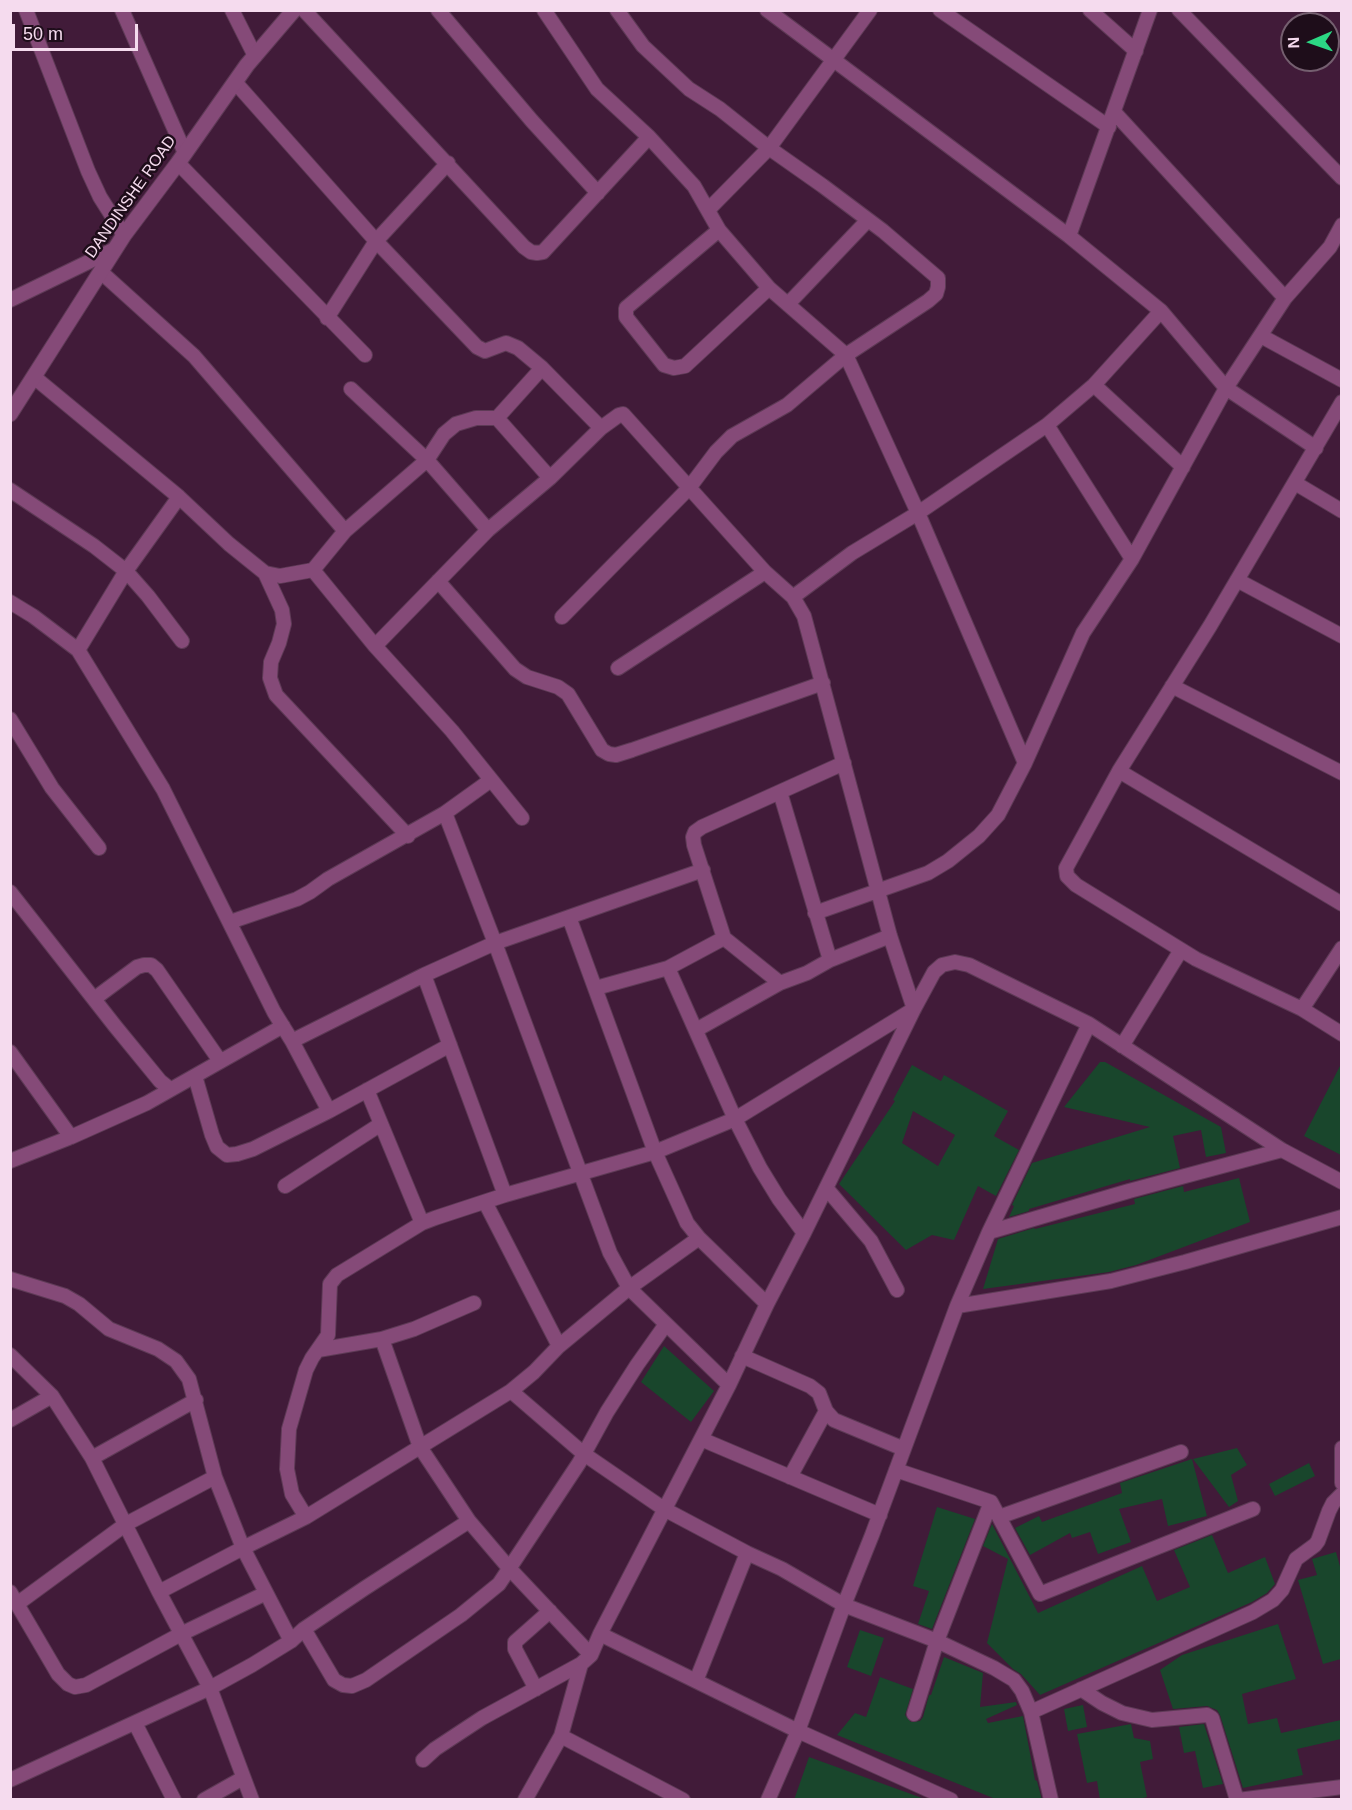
<!DOCTYPE html>
<style>
body{margin:0}
#map{position:relative;width:1352px;height:1810px;overflow:hidden;background:#411b39;font-family:Helvetica,sans-serif}
canvas{display:block}
.frame{position:absolute;inset:0;border:12px solid #f5dbee;pointer-events:none}
.north{position:absolute;left:1280px;top:12px;width:60px;height:60px;box-sizing:border-box;background:#1e0d1a;border:2px solid #745f6f;border-radius:50%;rotate:268deg;font-size:16px;font-weight:700;line-height:24px;text-align:center;color:#f5dbee}
.north::after{content:'';display:block;margin:auto;width:21px;height:27px;background:#2cd884;clip-path:polygon(50% 0,100% 100%,50% 72%,0 100%)}
.scale{position:absolute;left:12px;top:24px;width:126px;height:27px;box-sizing:border-box;border:3px solid #f5dbee;border-top:0;padding-left:8px;font-size:18px;line-height:21px;white-space:nowrap;color:#f5dbee;-webkit-text-stroke:4px #1e0d1a;paint-order:stroke}
</style>
<div id="map">
<canvas width="1352" height="1810"></canvas>
<div class="frame"></div>
<div class="north">N</div>
<div class="scale">50 m</div>
</div>
<script>
const g = document.querySelector('canvas').getContext('2d');
g.lineJoin = 'round';
function paint(path, color) { g.fillStyle = color; g.fill(path, 'evenodd'); }
const shape = rows => new Path2D(rows.map(r => 'M' + r).join(''));
function strokePath(path, color, width, dash) { g.strokeStyle = color; g.lineWidth = width; g.lineCap = dash ? 'butt' : 'round'; g.setLineDash(dash || []); g.stroke(path); }
function drawText(font, color, halo, rows, align = 'center') {
  g.font = font + ' Helvetica,sans-serif'; g.lineWidth = 5; g.setLineDash([]); g.textBaseline = 'middle'; g.strokeStyle = halo; g.fillStyle = color; for (const [text, x, y, turn = 0] of rows) {
    g.save(); g.translate(x, y); g.rotate((+turn || 0) * Math.PI / 180); g.textAlign = isNaN(turn) ? turn : align; if (halo) g.strokeText(text, 0, 0); g.fillText(text, 0, 0); g.restore();
  }
}
const building = shape([
 [1100,1062,1105,1062,1221,1127,1226,1153,1206,1157,1201,1130,1173,1136,1180,1168,1130,1181,1130,1179,1029,1209,1029,1211,1009,1217,1014,1206,1012,1205,1032,1163,1150,1127,1064,1107],
 [1341,1064,1341,1155,1304,1136],
 [912,1065,941,1081,944,1075,1008,1111,994,1136,1019,1150,996,1196,978,1186,954,1240,932,1235,906,1250,839,1184,895,1101,893,1100],
 [913,1111,955,1135,938,1166,902,1143],
 [1239,1178,1250,1222,1136,1265,1109,1272,983,1289,998,1239,1034,1228,1035,1229,1135,1204,1134,1199,1183,1186,1184,1192],
 [664,1346,714,1391,691,1422,641,1382],
 [1237,1448,1247,1465,1231,1475,1238,1501,1229,1507,1193,1459],
 [1192,1459,1207,1516,1168,1526,1162,1499,1119,1509,1131,1542,1098,1554,1090,1532,1072,1538,1070,1533,1030,1555,1015,1528,1039,1516,1042,1522,1122,1493,1120,1483],
 [1309,1463,1315,1476,1275,1496,1269,1484],
 [937,1507,975,1519,932,1629,918,1624,929,1591,913,1586],
 [992,1524,1038,1613,1142,1566,1157,1601,1190,1587,1174,1550,1212,1535,1228,1573,1265,1557,1275,1584,1267,1593,1252,1602,1040,1695,1021,1674,1013,1669,987,1643,1008,1559,983,1546],
 [1336,1552,1341,1570,1341,1659,1323,1664,1298,1580,1317,1575,1312,1559],
 [1278,1624,1296,1679,1242,1694,1248,1724,1277,1718,1281,1733,1341,1720,1341,1739,1297,1749,1303,1775,1243,1788,1220,1715,1217,1710,1207,1706,1173,1709,1160,1670,1182,1655],
 [860,1630,884,1638,871,1676,847,1667],
 [944,1657,983,1673,980,1707,1016,1702,1017,1705,986,1719,988,1723,1023,1716,1035,1780,1037,1781,1042,1800,998,1800,837,1735,855,1713,866,1717,880,1677,913,1689,905,1715,911,1722,920,1721,923,1717,929,1695,931,1695],
 [1083,1705,1087,1727,1068,1731,1064,1709],
 [1131,1724,1134,1738,1150,1741,1153,1759,1140,1762,1147,1797,1136,1800,1100,1800,1097,1781,1087,1783,1077,1734],
 [1204,1724,1223,1784,1203,1788,1195,1751,1184,1753,1179,1727],
 [809,1757,922,1798,921,1800,794,1800]
]);
const minor = shape([
 [26,10,88,171,100,197,124,235],
 [122,10,185,153],
 [232,10,255,56],
 [304,10,524,247,531,252,537,253,543,252,649,137],
 [438,10,532,121,598,193],
 [544,10,597,89,649,137,694,186,719,230,769,288,846,355,918,513,1025,763],
 [767,10,1069,236,1161,311,1226,388,1316,448],
 [940,10,1109,127],
 [1090,10,1136,51],
 [1179,10,1342,178],
 [235,82,376,241,477,347,485,351,506,343,518,348,542,368,601,428],
 [1114,112,1285,298],
 [178,163,365,355],
 [708,210,769,148,870,10],
 [719,230,626,308,626,317,664,365,674,368,685,366,769,288],
 [1069,236,1150,10],
 [101,272,194,356,345,531,313,570,375,646,452,731,522,818],
 [10,300,115,249],
 [788,304,868,220],
 [327,318,376,241,448,163],
 [1261,336,1342,380],
 [34,377,179,497,229,544,265,573,280,576,313,570],
 [1094,385,1183,467],
 [351,389,427,460,488,530],
 [1342,402,1210,626,1119,771,1066,868,1067,876,1076,885,1196,959,1302,1009,1342,1034],
 [497,418,550,478],
 [1047,425,1132,559],
 [1295,483,1342,511],
 [10,490,94,546,126,571,148,596,182,641],
 [345,531,427,460,444,434,456,424,476,418,497,418,542,368],
 [265,573,282,610,284,624,279,643,271,662,270,678,276,695,408,836],
 [1237,580,1342,636],
 [438,581,515,669,527,677,558,687,568,694,602,750,609,754,616,755,632,750,823,683],
 [793,597,852,553,918,513,1047,425,1094,385,1161,311],
 [10,602,33,616,78,650,163,789,274,1012,292,1041,329,1111],
 [562,617,689,488,716,452,732,436,787,405,846,355,928,301,936,294,938,287,938,278,883,231,823,186,769,148,720,109,689,89,643,46,617,10],
 [78,650,126,571,179,497],
 [618,668,765,572],
 [1172,686,1342,773],
 [10,719,52,788,99,848],
 [1119,771,1342,904],
 [491,780,445,813,495,943,610,1253,629,1288,729,1385],
 [780,792,830,960],
 [10,892,115,1026,160,1081,170,1089],
 [815,913,928,873,948,861,979,836,998,815,1025,763,1083,633,1132,559,1226,388,1285,298,1330,247,1342,225],
 [569,917,655,1152,687,1223,699,1238,767,1304],
 [230,922,297,899,310,892,328,879,445,813],
 [724,938,668,968,735,1119,760,1168,779,1199,804,1233],
 [424,975,505,1195],
 [780,983,724,938,694,845,693,837,695,832,702,827,844,763],
 [596,988,668,968],
 [94,999,137,967,144,965,151,965,157,970,220,1061],
 [1302,1009,1342,948],
 [696,1030,780,983,807,973,830,960,890,936],
 [292,1041,424,975,495,943,703,870],
 [1122,1046,1181,950],
 [10,1052,71,1137],
 [195,1076,212,1135,217,1147,227,1155,237,1154,253,1149,329,1111,450,1045],
 [367,1090,422,1223],
 [10,1161,71,1137,147,1103,283,1026],
 [285,1186,381,1124],
 [827,1189,871,1241,897,1290],
 [485,1202,559,1346],
 [989,1232,1129,1191,1282,1150],
 [10,1279,65,1296,79,1304,109,1329,158,1349,176,1361,189,1379,215,1477,243,1548,291,1641],
 [957,1306,1111,1281,1185,1262,1342,1217],
 [382,1339,420,1447,469,1521,509,1568,591,1655],
 [318,1350,382,1339,414,1329,474,1303],
 [10,1355,52,1396,92,1458,159,1592,210,1688,252,1800],
 [742,1356,810,1386,819,1393,826,1411,834,1420,904,1449],
 [511,1391,584,1454,664,1509,747,1553,782,1569,844,1605,937,1641,994,1668,1014,1680,1022,1691,1031,1712,1051,1800],
 [10,1420,52,1396],
 [701,1439,880,1515],
 [1342,1448,1342,1483],
 [92,1458,196,1400],
 [896,1470,991,1502,1040,1594,1253,1509],
 [790,1477,826,1411],
 [306,1517,292,1494,287,1469,289,1429,306,1370,312,1358,328,1335,330,1284,337,1275,422,1223,435,1218,505,1195,655,1152,735,1119,914,1009,890,936,804,616,793,597,765,572,623,414,619,415,601,428,550,478,488,530,375,646],
 [999,1517,1181,1452],
 [10,1592,58,1674,68,1684,75,1687,86,1685,181,1634,266,1593],
 [159,1592,243,1548,306,1517,511,1391,534,1372,559,1346,629,1288,699,1238],
 [17,1604,126,1524,215,1477],
 [304,1629,334,1680,343,1685,352,1686,366,1680,461,1615,499,1584,579,1463,607,1412,637,1365,666,1324],
 [600,1634,798,1731,951,1800],
 [696,1681,747,1553],
 [536,1689,515,1649,515,1642,550,1611],
 [1081,1689,1102,1703,1122,1713,1152,1720,1207,1715,1212,1718,1237,1800],
 [1031,1712,1253,1612,1273,1600,1282,1590,1296,1559,1315,1545,1318,1541,1329,1511,1333,1503,1342,1494],
 [914,1714,937,1641,991,1502],
 [135,1723,174,1800],
 [561,1736,683,1800],
 [423,1760,435,1749,482,1718,581,1664],
 [10,1780,210,1688,252,1665,291,1641,304,1629,365,1588,469,1521],
 [204,1800,243,1778],
 [525,1800,561,1736,581,1664,591,1655,600,1634,729,1385,767,1304,804,1233,914,1009,934,972,942,965,955,962,969,965,1089,1024],
 [768,1800,798,1731,844,1605,872,1535,957,1306,989,1232,1089,1024,1282,1150,1342,1182],
 [1238,1800,1342,1787]
]);
const tertiary = shape([
 [10,414,124,235,178,163,247,65,294,10]
]);
const streetNames = [
 ["DANDINSHE ROAD",131,197,-55]
];
paint(building, '#19462c');
strokePath(minor, '#5e3a56', 16);
strokePath(tertiary, '#5e3a56', 17);
strokePath(minor, '#854a78', 14);
strokePath(tertiary, '#854a78', 15);
drawText('16px', '#f5dbee', '#1e0d1a', streetNames);
</script>
